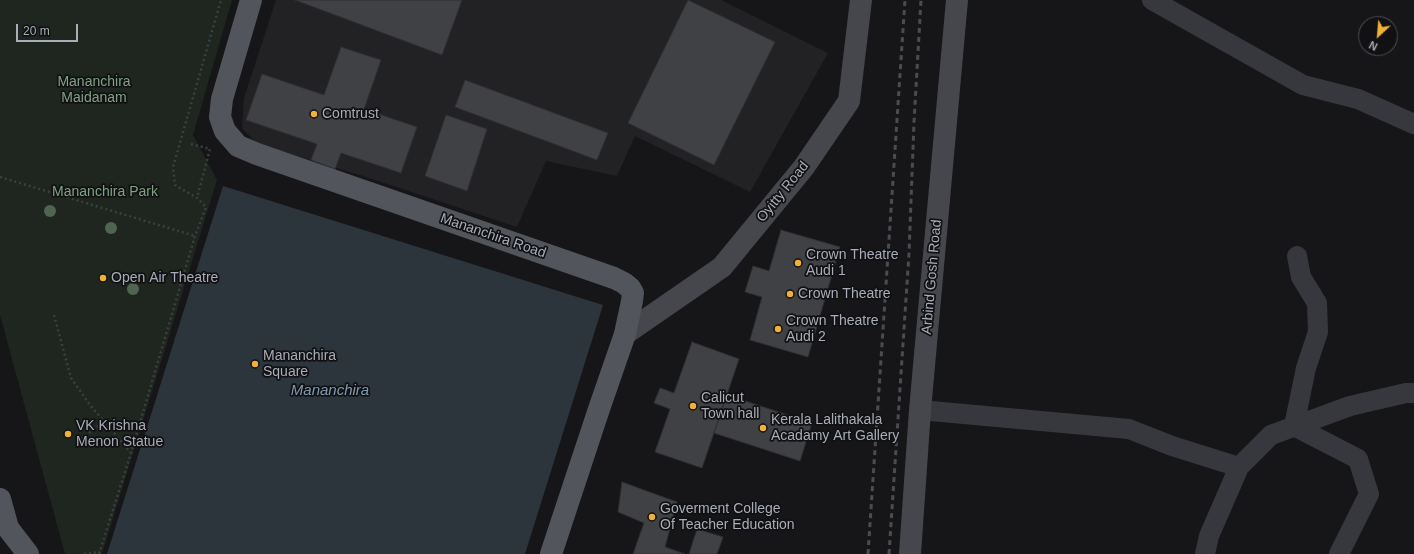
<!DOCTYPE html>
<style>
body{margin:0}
#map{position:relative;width:1414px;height:554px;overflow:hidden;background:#161618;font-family:Arial,sans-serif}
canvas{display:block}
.north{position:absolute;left:1358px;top:16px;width:40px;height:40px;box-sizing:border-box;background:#111113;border:1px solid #4d4f55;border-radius:50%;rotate:206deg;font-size:11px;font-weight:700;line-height:16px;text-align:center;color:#a8adb8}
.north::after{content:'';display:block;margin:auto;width:14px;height:18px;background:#f2b134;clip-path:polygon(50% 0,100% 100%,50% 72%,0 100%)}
.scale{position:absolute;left:16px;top:24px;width:62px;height:18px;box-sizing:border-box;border:2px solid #a8adb8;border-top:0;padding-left:5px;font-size:12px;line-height:14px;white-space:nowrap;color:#a8adb8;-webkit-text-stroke:3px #111113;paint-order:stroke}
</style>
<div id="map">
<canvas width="1414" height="554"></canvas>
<div class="north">N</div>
<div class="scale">20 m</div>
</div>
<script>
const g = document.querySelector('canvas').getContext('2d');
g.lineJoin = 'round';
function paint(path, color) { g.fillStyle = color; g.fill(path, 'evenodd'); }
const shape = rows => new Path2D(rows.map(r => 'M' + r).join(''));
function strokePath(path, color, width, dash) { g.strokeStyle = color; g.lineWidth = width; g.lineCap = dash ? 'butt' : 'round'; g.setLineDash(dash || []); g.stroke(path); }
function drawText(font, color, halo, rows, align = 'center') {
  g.font = font + ' Arial,sans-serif'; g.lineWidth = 3.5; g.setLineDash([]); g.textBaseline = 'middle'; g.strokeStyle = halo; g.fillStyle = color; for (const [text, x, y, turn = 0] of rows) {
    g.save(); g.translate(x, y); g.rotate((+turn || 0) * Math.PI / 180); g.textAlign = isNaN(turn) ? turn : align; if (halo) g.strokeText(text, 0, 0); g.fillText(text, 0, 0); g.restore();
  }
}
const built = shape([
 [276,0,721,0,828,53,750,192,635,136,617,176,546,161,517,227,363,176,257,144,242,128,244,98]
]);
const green = shape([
 [0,0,232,0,193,135,217,180,102,554,65,554,0,315]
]);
const water = shape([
 [223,186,603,305,525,554,107,554]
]);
const building = shape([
 [295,0,462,0,442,55,295,0],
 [688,0,775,42,714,165,628,123,688,0],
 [341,47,381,60,364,109,417,127,401,173,341,153,335,169,311,160,317,144,246,120,262,74,324,95,341,47],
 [465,80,608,133,597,160,455,107,465,80],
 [446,115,487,129,467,191,425,176,446,115],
 [781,230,840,247,808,357,750,340,762,297,745,292,753,266,769,271,781,230],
 [692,342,739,359,702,468,655,452,670,409,654,403,660,388,674,393,692,342],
 [727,395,812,423,800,461,714,433,727,395],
 [622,482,677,502,665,547,685,554,633,554,644,523,618,512,622,482],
 [697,529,723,537,717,554,689,554,697,529]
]);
const path = shape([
 [191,144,210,149,197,198],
 [0,177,195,236],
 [54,315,71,378,90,405,131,453],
 [81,439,105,421],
 [84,554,100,552],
 [99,554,131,453,195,236,206,207,197,198,175,185,173,167,221,0]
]);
const street = shape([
 [1152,0,1303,85,1358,99,1414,124],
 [1297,256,1301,277,1317,303,1318,332,1306,368,1294,426,1358,459,1369,494,1339,554],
 [920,410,1129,429,1172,446,1239,467],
 [1205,554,1209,536,1239,467,1271,435,1350,406,1406,393,1414,393]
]);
const secondary = shape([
 [625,334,722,267,804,167,849,101,861,0],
 [910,554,920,410,957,0]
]);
const primary = shape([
 [251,0,222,99,220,117,225,131,238,146,257,154,614,278,624,283,630,288,633,293,632,301,625,334,599,409,551,554],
 [0,499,8,528,28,554]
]);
const rail = shape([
 [868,554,905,0],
 [889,554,909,254,914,122,921,0]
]);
const trees = [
 [50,211],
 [111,228],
 [133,289]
];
const markers = [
 [314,114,4,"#f2b134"],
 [798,263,4,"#f2b134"],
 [103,278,4,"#f2b134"],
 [790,294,4,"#f2b134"],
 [778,329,4,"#f2b134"],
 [255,364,4,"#f2b134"],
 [693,406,4,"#f2b134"],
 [763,428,4,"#f2b134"],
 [68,434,4,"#f2b134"],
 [652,517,4,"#f2b134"]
];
const parkNames = [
 ["Mananchira",94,82],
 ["Maidanam",94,98],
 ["Mananchira Park",105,192]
];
const poiNames = [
 ["Comtrust",322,114],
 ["Crown Theatre",806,255],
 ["Audi 1",806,271],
 ["Open Air Theatre",111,278],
 ["Crown Theatre",798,294],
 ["Crown Theatre",786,321],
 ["Audi 2",786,337],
 ["Mananchira",263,356],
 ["Square",263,372],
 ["Calicut",701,398],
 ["Town hall",701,414],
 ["Kerala Lalithakala",771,420],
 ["Acadamy Art Gallery",771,436],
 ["VK Krishna",76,426],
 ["Menon Statue",76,442],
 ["Goverment College",660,509],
 ["Of Teacher Education",660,525]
];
const streetNames = [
 ["Oyitty Road",783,192,-51],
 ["Mananchira Road",493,236,19],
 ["Arbind Gosh Road",932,277,-85]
];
const waterNames = [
 ["Mananchira",330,391]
];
paint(built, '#222225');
paint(green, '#1e261f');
paint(water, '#2c353c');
paint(building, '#404145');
strokePath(building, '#303034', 1);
strokePath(path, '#3d3f44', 2.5, [2, 3]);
strokePath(street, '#37383d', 20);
strokePath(secondary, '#45474d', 22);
strokePath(primary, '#53555c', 22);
strokePath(rail, '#4a4c52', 3, [5, 4]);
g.fillStyle = '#506452';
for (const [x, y] of trees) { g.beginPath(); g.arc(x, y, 6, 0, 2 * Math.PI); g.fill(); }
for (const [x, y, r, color] of markers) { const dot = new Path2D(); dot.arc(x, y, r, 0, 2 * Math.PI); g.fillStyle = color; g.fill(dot); strokePath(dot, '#111113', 1.5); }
drawText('14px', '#7fa381', '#111113', parkNames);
drawText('14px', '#a8adb8', '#111113', poiNames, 'left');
drawText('14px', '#a8adb8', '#111113', streetNames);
drawText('italic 15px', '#7f9bb3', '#111113', waterNames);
</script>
